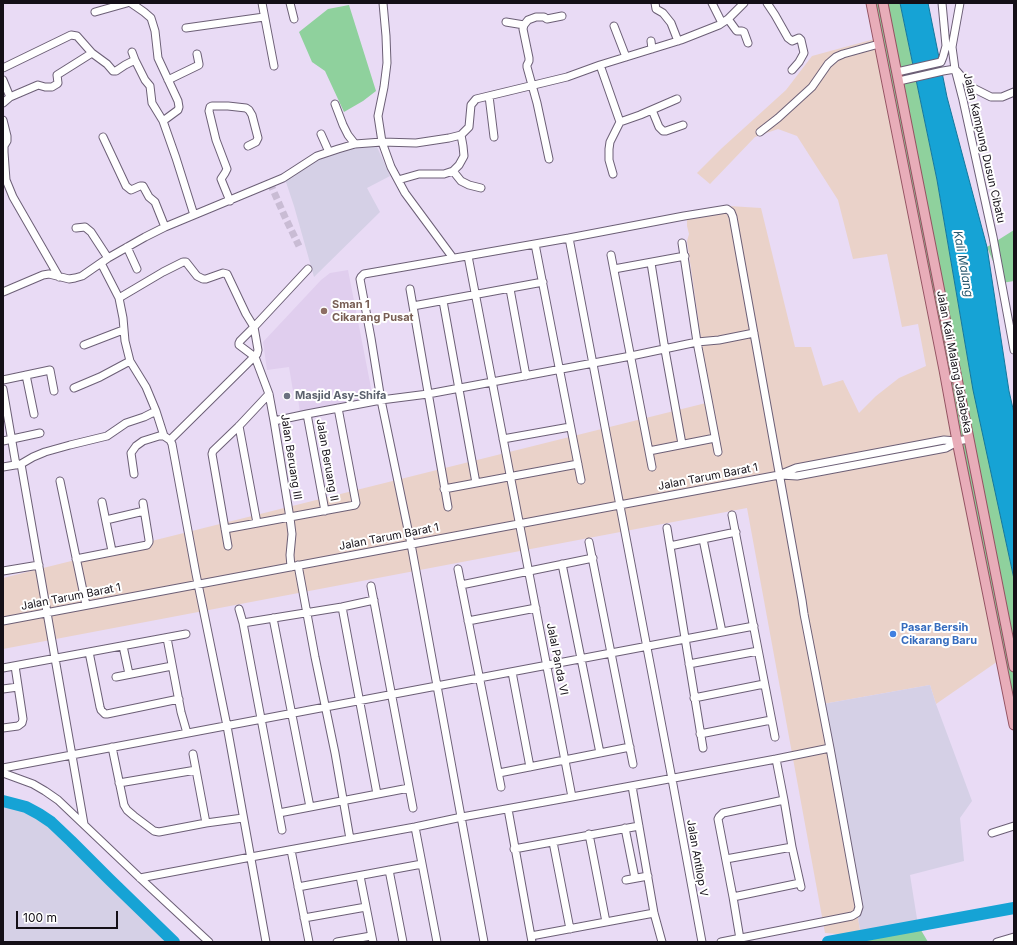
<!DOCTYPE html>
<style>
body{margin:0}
#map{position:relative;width:1017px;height:945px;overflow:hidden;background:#e9dbf5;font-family:Inter,sans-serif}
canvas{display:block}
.frame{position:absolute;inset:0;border:4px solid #140f17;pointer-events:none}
.scale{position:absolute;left:16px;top:911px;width:102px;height:18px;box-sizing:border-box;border:2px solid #140f17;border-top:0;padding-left:5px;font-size:12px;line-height:14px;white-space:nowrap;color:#140f17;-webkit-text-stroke:3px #fff;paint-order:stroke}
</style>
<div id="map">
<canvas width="1017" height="945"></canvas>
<div class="frame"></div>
<div class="scale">100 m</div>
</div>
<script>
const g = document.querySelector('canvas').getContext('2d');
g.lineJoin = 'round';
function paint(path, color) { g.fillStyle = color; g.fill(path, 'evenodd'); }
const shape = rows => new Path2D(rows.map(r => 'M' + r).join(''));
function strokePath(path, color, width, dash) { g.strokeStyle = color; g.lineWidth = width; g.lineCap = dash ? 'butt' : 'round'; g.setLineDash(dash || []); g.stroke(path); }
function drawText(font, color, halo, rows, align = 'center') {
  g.font = font + ' Inter,sans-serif'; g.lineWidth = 4; g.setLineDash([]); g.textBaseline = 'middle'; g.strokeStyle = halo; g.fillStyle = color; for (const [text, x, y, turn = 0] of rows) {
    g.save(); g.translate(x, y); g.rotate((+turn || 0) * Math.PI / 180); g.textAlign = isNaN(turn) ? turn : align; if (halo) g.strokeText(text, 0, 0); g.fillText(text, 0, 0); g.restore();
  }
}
const commercial = shape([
 [878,38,1001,659,936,704,930,685,823,704,861,936,825,933,747,508,3,649,3,578,710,402,687,241,689,234,687,226,687,221,689,213,729,206,761,208,795,347,811,347,823,386,843,380,859,413,876,396,899,378,926,366,918,324,902,327,887,254,853,259,838,200,797,136,778,129,755,137,710,184,697,173,722,148,786,90,812,56]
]);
const industrial = shape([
 [373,141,378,149,390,176,367,188,380,212,314,277,294,206,284,176,321,150,355,142],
 [930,685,936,704,972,801,960,818,964,861,910,875,918,925,861,936,823,704],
 [3,801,6,801,26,807,51,822,175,942,3,942]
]);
const built = shape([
 [348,270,373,398,300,413,297,391,293,391,289,367,267,370,263,342,321,280,330,273]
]);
const green = shape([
 [871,3,900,3,937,180,970,372,1014,579,1014,725],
 [349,5,376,91,363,101,344,112,325,71,312,62,299,32,328,9],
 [1014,230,1014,281,1002,283,987,247],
 [918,925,928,942,831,942]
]);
const water = shape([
 [900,3,928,3,947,97,987,247,1009,391,1014,413,1014,579,973,390,937,180,900,3]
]);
const river = shape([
 [3,801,26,807,39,814,51,822,71,841,109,879,174,942],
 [828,942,1014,908]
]);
const minorTunnel = shape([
 [270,183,285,217,299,246]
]);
const minor = shape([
 [131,3,144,12,151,18,155,31,158,58,178,101,179,107,178,110,163,121],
 [262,3,274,66],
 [290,3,294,19],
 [383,3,386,36,387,63,384,87,378,116,382,142,391,167,405,193,453,258],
 [655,3,656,9,663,13,671,23,678,41],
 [712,3,722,23],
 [767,3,775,15,788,38,792,41,799,38,801,40,804,53,799,62,792,70],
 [942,3,946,46,952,47,955,69,963,100,993,237,1014,350],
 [95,12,127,3],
 [728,19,736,30,737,31,742,31,744,32,748,43],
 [506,22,524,25],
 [614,26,626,57],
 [186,28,264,17],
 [651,41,652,49],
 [952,47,960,3],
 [132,52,135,60],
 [600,65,620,122,610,142,609,149,609,160,613,174],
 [3,68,71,35,77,36,92,53,107,64,113,71,116,71,125,65,135,60,145,80,150,86,152,103,163,121,176,158,194,215],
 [897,72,941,62,943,57,946,46],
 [3,80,10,97,3,103],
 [168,80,199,65,199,64,197,54],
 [899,81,943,71,955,69,968,84,973,88,991,97,1002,97,1014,92],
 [489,96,494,137],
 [10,97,38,85,45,87,52,87,57,84,58,83,57,75,92,53],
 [335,104,343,125,348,135,355,144],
 [652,110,659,127,663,131,666,131,683,125],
 [3,120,7,136,7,141,4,146,4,152,6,180,13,197,59,277],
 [620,122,640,115,677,99],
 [760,132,778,118,812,87,828,64,836,57,843,54,879,44],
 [321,134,329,152],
 [103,137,126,186,131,190,140,186,143,186,149,197,155,202,165,227],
 [549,159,537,103,527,67,527,65,529,61,529,58,523,29,524,25,528,20,536,17,544,17,547,19,562,16],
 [453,171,461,181,469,185,481,188],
 [398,180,419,174,444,174,453,171,459,165,464,156,463,146,461,135],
 [230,201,221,179,225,173,227,169,216,140,209,111,210,107,212,106,228,106,246,108,249,110,252,115,258,138,256,142,248,146],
 [76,228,85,227,91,232,108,258],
 [569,238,672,779,702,942],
 [682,243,697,342,718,452],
 [535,244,581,480],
 [127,247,137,269],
 [611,255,652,467],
 [468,256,572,797],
 [101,263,119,298,123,318,125,341,130,361,146,387,156,411,164,436],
 [651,263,665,350,682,444],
 [614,269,685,256],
 [410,289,448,507],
 [510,289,526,376],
 [3,292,43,275,49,274,69,279,75,278,82,276,108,258,145,237,165,227,283,178,317,156,338,149,355,144,382,142,416,143,449,138,461,135,469,127,471,105,476,99,567,77,600,65,681,40,719,25,728,19,744,3],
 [119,298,163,272,183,262,186,262,197,276,203,279,206,279,223,273,227,274,246,314,254,327,258,350,257,354,170,440],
 [443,301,476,483],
 [413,306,543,282],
 [84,345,123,330],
 [26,375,34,414],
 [3,380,50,370,54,391],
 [74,388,100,377,130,361],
 [3,389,16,465],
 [307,414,325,511],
 [274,421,307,414,381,400,428,394,631,356,697,342,719,340,754,333],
 [239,426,257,523],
 [503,439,570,427],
 [3,441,40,433],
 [649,451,715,438],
 [21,464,84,824],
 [3,467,21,464,33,457,45,452,70,445,107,436,126,423,144,417,156,411],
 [134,474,131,453,136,446,143,441,159,436,164,436,170,440,172,444,196,574,227,726,266,942],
 [781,475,797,476,946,448,957,442],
 [60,481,86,605],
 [444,489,578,464],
 [102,502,112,551],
 [732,515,775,737],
 [106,520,144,511],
 [667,528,703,748],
 [225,529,355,505,356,503,338,408],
 [703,539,722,632],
 [589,542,633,764],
 [228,546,212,454,213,451,239,426,269,394],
 [670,546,736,532],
 [76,559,147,545,149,542,149,540,143,503],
 [562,564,600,753],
 [298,565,315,657,335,753,350,839],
 [291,567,290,555,292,534,290,518,274,421,269,394,255,357,239,345,239,343,240,341,254,327,308,269],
 [458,569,501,787],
 [3,571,39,565],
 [461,585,593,558],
 [371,586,413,808],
 [342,607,377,794],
 [239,609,243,623,282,830],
 [273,618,310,807],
 [3,621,779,475,796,468,944,440,957,441,969,439],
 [468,621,536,608],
 [243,623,342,607,374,600],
 [167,638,181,712,187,733],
 [123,646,129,674],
 [89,652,100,707,101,710,105,714,107,714,179,699],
 [689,664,758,651],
 [3,668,186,634],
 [512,672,530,767],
 [116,677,172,666],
 [3,689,18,687],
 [694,698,764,684],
 [3,728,18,726,22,723,23,719,15,666],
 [700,734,771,720],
 [112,747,124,805,127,810,134,816,154,831,159,832,206,823,243,818],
 [193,754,206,823],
 [776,759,784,800,792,847,801,887],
 [3,768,754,626],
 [3,773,33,784,45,791,58,800,140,878,209,942],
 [499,773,630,747],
 [119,783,196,770],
 [632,786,654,913,662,942],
 [508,809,532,942],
 [279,813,409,788],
 [415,827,437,942],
 [625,828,635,878],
 [992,833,1014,826],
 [589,834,606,922],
 [553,842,570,929],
 [514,849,639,826],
 [291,850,309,942],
 [726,859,792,847],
 [389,870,403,942],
 [360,876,373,942],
 [140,878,251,857,415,827,462,817,572,797,776,759,830,748],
 [626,880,648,876],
 [298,887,422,864],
 [733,897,800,883],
 [304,918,366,907],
 [531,936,654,913],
 [740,939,733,897,718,819,719,817,723,813,784,800],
 [337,942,371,936],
 [484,942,411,544,381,400,371,338,360,279,361,277,364,274,569,238,684,216,727,209,731,212,733,217,802,600,804,614,830,748,859,907,857,913,852,916,721,942],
 [997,942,1014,937]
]);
const major = shape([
 [871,3,944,370,957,441,1014,725],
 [883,3,1014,667]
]);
const markers = [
 [324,311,4,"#8d6e63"],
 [287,396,4,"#6b7280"],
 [893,634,4,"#3f7fe0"]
];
const streetNames = [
 ["Jalan Kampung Dusun Cibatu",984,148,77],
 ["Jalan Kali Malang Jababeka",954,362,79],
 ["Jalan Beruang III",291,457,81],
 ["Jalan Beruang II",327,460,80],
 ["Jalan Tarum Barat 1",708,477,-11],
 ["Jalan Tarum Barat 1",389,537,-11],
 ["Jalan Tarum Barat 1",71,597,-11],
 ["Jalal Panda VI",557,659,79],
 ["Jalan Antilop V",697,858,80]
];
const educationNames = [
 ["Sman 1",332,305],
 ["Cikarang Pusat",332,318]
];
const worshipNames = [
 ["Masjid Asy-Shifa",295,396]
];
const shopNames = [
 ["Pasar Bersih",901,628],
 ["Cikarang Baru",901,641]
];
const waterNames = [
 ["Kali Malang",963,264,80]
];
paint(commercial, '#ead2c9');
paint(industrial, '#d5d0e6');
paint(built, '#e0ceee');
paint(green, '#8fd19d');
paint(water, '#16a3d5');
strokePath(water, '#15779c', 1);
strokePath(river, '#16a3d5', 12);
strokePath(minorTunnel, '#c9bcd4', 7, [7, 3.5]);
strokePath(minor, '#6c5f76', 9);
strokePath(major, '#945362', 11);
strokePath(minor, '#fff', 7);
strokePath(major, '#e8adb9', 9);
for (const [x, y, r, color] of markers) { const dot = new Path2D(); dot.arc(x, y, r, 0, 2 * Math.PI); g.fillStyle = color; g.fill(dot); strokePath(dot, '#fff', 1.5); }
drawText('11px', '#140f17', '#fff', streetNames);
drawText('bold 11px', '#785e54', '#fff', educationNames, 'left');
drawText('bold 11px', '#5b616d', '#fff', worshipNames, 'left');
drawText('bold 11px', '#366cbe', '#fff', shopNames, 'left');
drawText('italic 12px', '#28596f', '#fff', waterNames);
</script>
